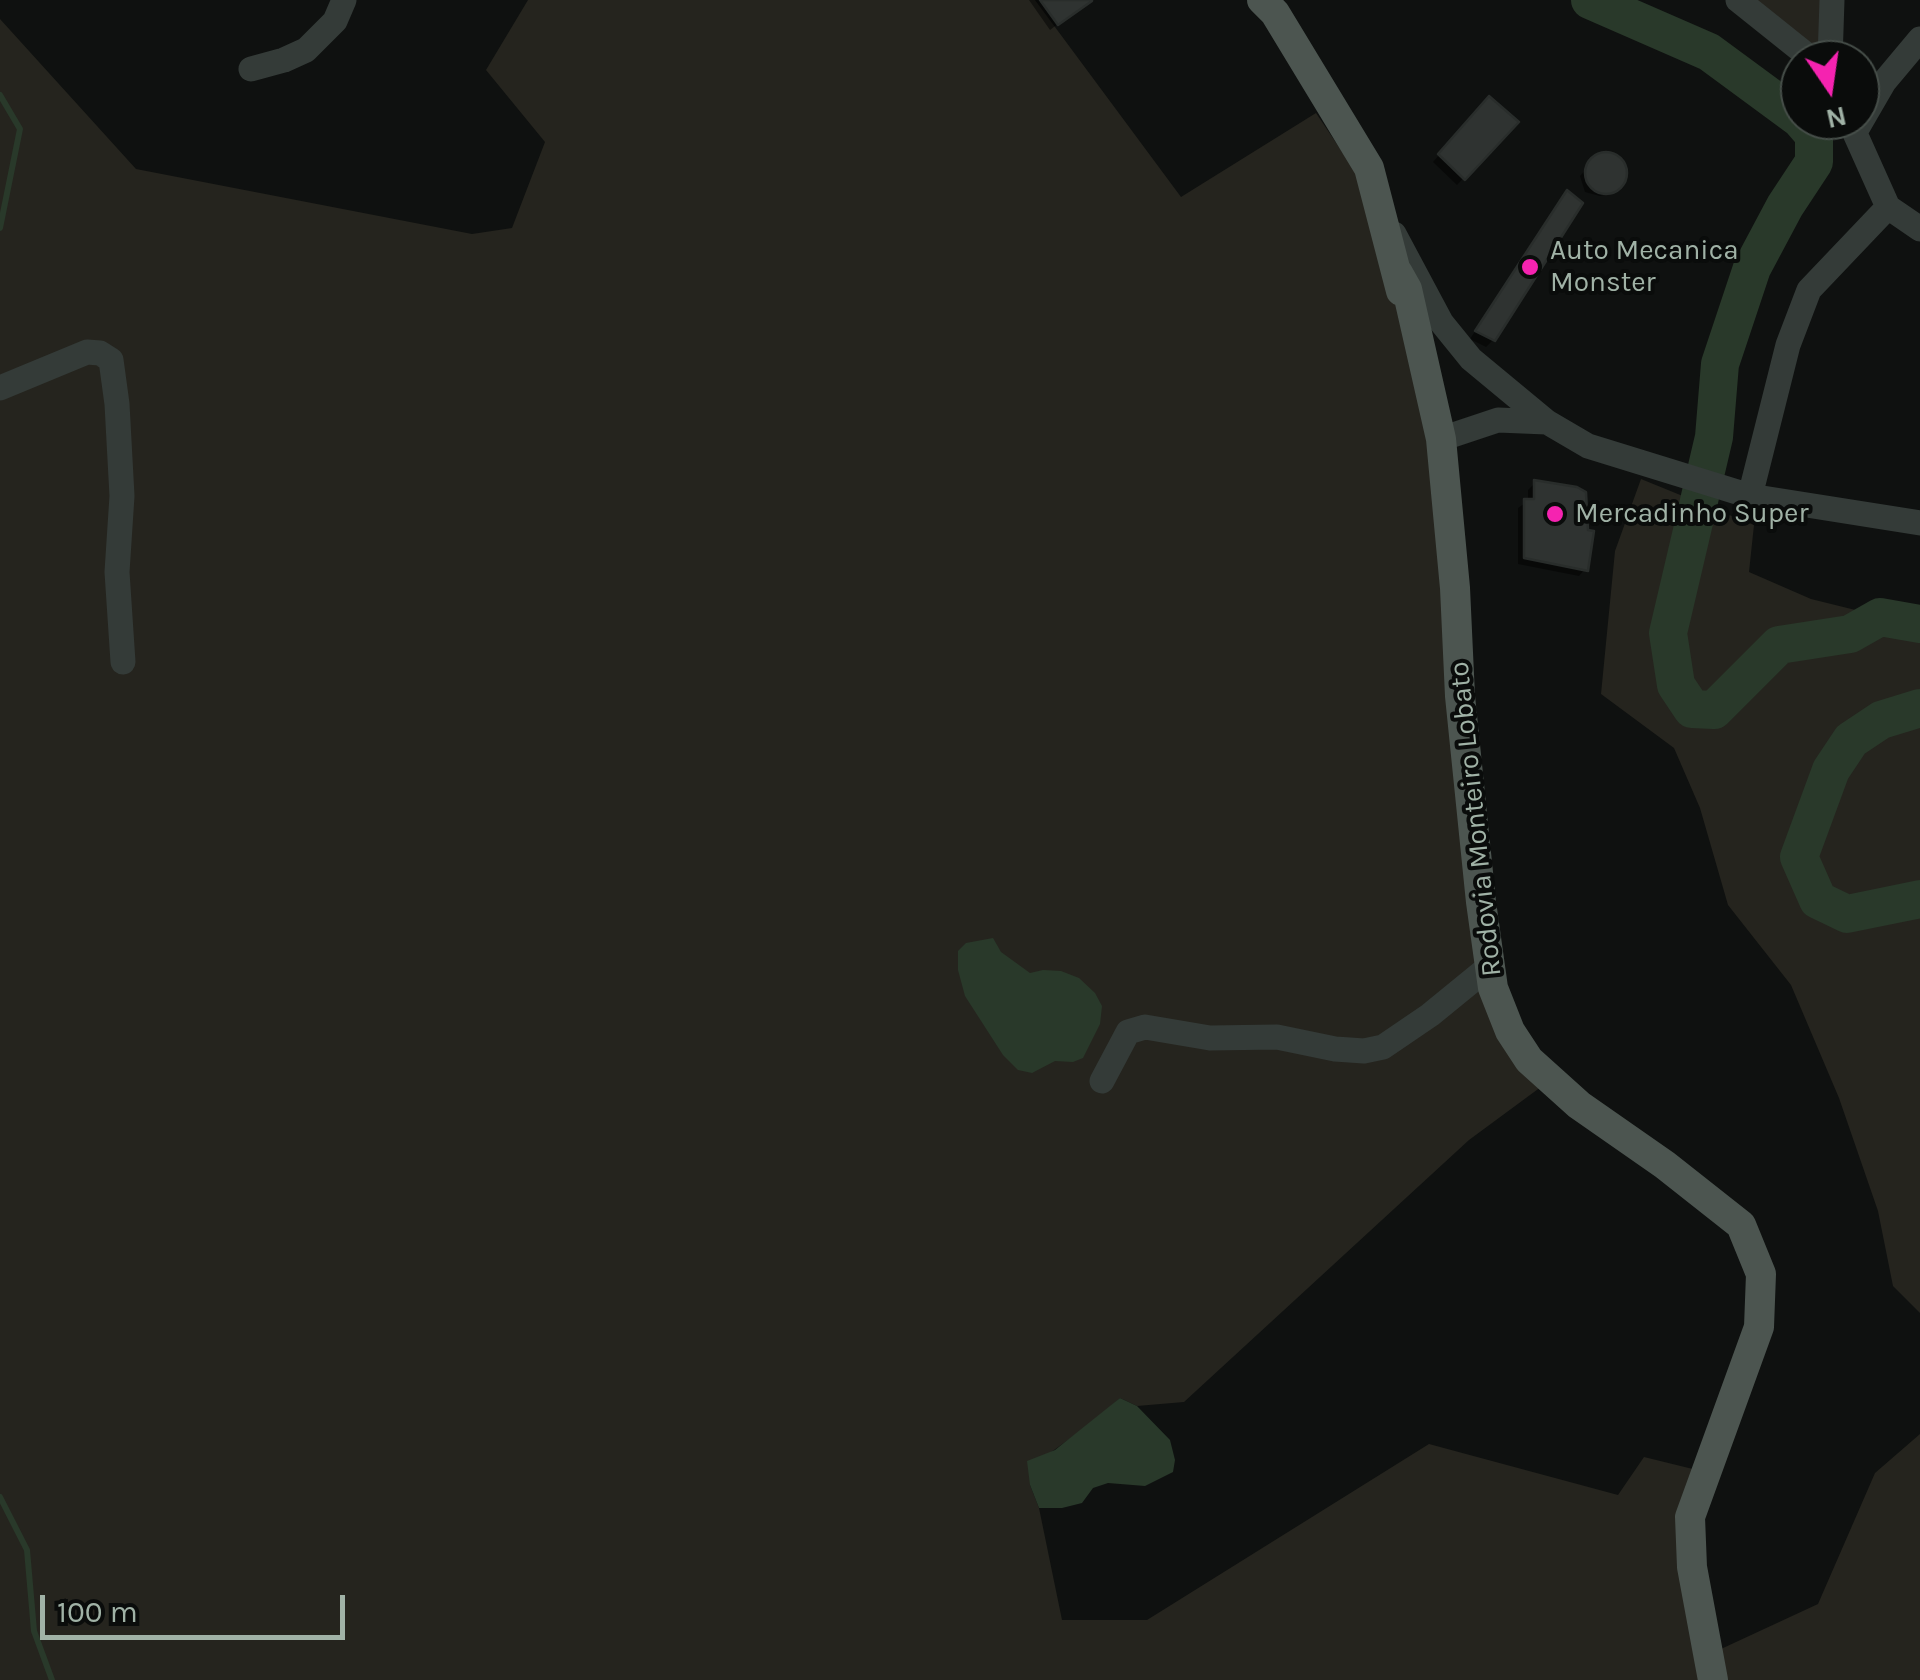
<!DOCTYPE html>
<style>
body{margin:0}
#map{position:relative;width:1920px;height:1680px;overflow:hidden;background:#0f1110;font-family:Karla,sans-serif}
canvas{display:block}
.north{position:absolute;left:1780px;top:40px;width:100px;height:100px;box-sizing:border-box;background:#0a0c0b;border:2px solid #464e49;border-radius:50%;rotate:167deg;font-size:28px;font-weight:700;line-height:40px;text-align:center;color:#a0b2a6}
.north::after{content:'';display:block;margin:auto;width:35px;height:45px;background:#f523b0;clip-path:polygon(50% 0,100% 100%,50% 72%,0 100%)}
.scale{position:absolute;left:40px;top:1595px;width:305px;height:45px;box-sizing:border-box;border:5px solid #a0b2a6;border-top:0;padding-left:12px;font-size:30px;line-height:35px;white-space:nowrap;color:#a0b2a6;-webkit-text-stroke:8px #0a0c0b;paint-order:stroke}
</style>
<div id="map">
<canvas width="1920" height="1680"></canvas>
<div class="north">N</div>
<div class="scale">100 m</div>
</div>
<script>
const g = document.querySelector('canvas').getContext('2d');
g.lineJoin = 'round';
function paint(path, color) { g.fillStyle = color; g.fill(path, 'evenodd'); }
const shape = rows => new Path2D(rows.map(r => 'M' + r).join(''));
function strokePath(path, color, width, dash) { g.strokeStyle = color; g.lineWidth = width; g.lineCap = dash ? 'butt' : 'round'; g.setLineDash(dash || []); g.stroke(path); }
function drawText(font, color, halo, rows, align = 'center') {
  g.font = font + ' Karla,sans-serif'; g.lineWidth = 8; g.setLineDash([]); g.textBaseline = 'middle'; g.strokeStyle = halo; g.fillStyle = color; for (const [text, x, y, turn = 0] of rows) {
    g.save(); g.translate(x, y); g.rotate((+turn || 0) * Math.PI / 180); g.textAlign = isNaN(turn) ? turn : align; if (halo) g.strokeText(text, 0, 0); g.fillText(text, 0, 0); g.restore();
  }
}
const green = shape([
 [528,0,1035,0,1181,197,1316,113,1380,208,1427,369,1493,988,1549,1081,1469,1140,1184,1402,1137,1406,1120,1398,1097,1419,1043,1458,1030,1485,1039,1508,1062,1620,1147,1620,1429,1444,1618,1495,1644,1457,1705,1472,1690,1517,1708,1655,1818,1604,1875,1473,1920,1434,1920,1680,0,1680,0,19,136,169,472,234,512,228,545,142,486,70],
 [1751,0,1832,0,1830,60],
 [1641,479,1754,525,1749,572,1811,599,1920,626,1920,1313,1893,1286,1878,1211,1839,1098,1791,985,1728,905,1700,808,1674,748,1601,694,1615,551]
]);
const water = shape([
 [993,938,1001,952,1030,973,1043,970,1061,971,1079,978,1095,993,1102,1006,1100,1024,1083,1058,1073,1062,1055,1061,1032,1073,1018,1070,1003,1055,965,996,958,970,958,951,966,943],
 [1120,1398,1137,1406,1170,1440,1175,1460,1173,1472,1145,1486,1108,1483,1093,1488,1082,1503,1062,1508,1039,1508,1030,1485,1027,1461,1055,1450]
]);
const shadow = shape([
 [1029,0,1089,0,1050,30],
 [1482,106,1516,122,1457,185,1433,162],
 [1601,153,1613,156,1624,165,1624,177,1615,192,1600,196,1585,192,1580,176],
 [1561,200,1493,340,1486,347,1470,339],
 [1535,483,1585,569,1579,576,1518,564,1518,508,1528,501,1528,490]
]);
const stream = shape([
 [0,95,20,129,0,228],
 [0,1497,27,1550,34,1631,52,1680]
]);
const river = shape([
 [1590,0,1709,52,1800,119],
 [1801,120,1814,135,1814,162,1785,206,1752,268,1720,364,1714,437,1668,633,1676,685,1692,709,1714,710,1779,645,1850,634,1880,617,1920,624],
 [1920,708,1881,720,1851,740,1831,770,1799,857,1818,900,1847,914,1920,899]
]);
const building = shape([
 [1040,0,1092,0,1092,1,1058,25,1040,0],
 [1489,96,1519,122,1465,180,1438,154,1489,96],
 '1585 173a21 21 0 1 1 42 0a21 21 0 1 1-42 0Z',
 [1567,190,1583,203,1495,341,1475,331,1567,190],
 [1534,480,1577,487,1586,492,1588,530,1594,531,1588,571,1524,558,1524,499,1534,499,1534,480]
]);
const minor = shape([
 [1738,0,1813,60],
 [1830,60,1832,0],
 [251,69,284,60,306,50,335,21,344,0],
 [1849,120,1888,207],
 [1855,132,1884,82,1920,39],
 [1888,207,1920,229],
 [1394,234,1441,322,1471,359,1547,422,1588,446,1750,496,1920,523],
 [0,388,87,352,100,353,111,360,117,404,122,496,117,572,123,662],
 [1441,439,1498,420,1547,422],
 [1750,496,1788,345,1809,290,1888,207],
 [1102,1081,1128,1032,1145,1027,1210,1038,1277,1037,1335,1049,1364,1051,1383,1047,1430,1015,1490,966]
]);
const major = shape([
 [1262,0,1275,13,1369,168,1401,291],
 [1398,273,1407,289,1441,439,1455,588,1460,696,1481,902,1493,988,1510,1031,1529,1060,1579,1105,1665,1165,1741,1225,1761,1274,1759,1327,1690,1517,1692,1567,1713,1680]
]);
const markers = [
 [1530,267,10,"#f523b0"],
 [1555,514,10,"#f523b0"]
];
const poiNames = [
 ["Auto Mecanica",1550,251],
 ["Monster",1550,283],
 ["Mercadinho Super",1575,514]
];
const streetNames = [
 ["Rodovia Monteiro Lobato",1476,819,-96]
];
paint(green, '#25241e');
paint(water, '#29392a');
paint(shadow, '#0007');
strokePath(stream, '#29392a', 6);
strokePath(river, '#29392a', 38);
paint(building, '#2f3331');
strokePath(building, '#292d2b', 2.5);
strokePath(minor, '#343b38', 25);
strokePath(major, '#4c5550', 30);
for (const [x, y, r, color] of markers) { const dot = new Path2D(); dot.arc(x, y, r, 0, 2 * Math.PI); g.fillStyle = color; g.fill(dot); strokePath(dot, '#0a0c0b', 4); }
drawText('28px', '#a0b2a6', '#0a0c0b', poiNames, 'left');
drawText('28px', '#a0b2a6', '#0a0c0b', streetNames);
</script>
